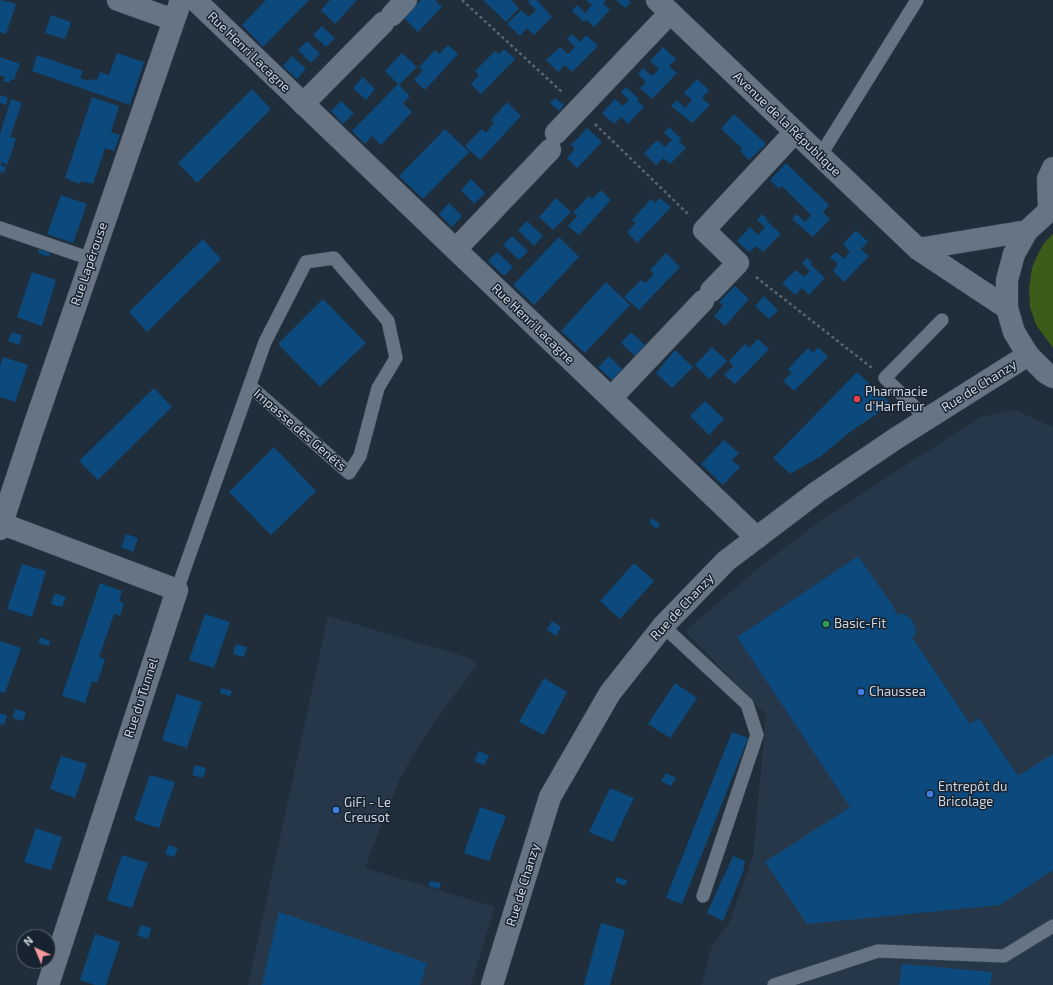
<!DOCTYPE html>
<meta charset="utf-8">
<style>
body{margin:0}
#map{position:relative;width:1053px;height:985px;overflow:hidden;background:#202d3a;font-family:"Exo 2",sans-serif}
canvas{display:block}
.north{position:absolute;left:16px;top:929px;width:40px;height:40px;box-sizing:border-box;background:#172330;border:1px solid #606a76;border-radius:50%;rotate:316deg;font-size:11px;font-weight:700;line-height:16px;text-align:center;color:#cdd5de}
.north::after{content:'';display:block;margin:auto;width:14px;height:18px;background:#f59b9e;clip-path:polygon(50% 0,100% 100%,50% 72%,0 100%)}
</style>
<div id="map">
<canvas width="1053" height="985"></canvas>
<div class="north">N</div>
</div>
<script>
const g = document.querySelector('canvas').getContext('2d');
g.lineJoin = 'round';
function paint(path, color) { g.fillStyle = color; g.fill(path, 'evenodd'); }
const shape = rows => new Path2D(rows.map(r => 'M' + r).join(''));
function strokePath(path, color, width, dash) { g.strokeStyle = color; g.lineWidth = width; g.lineCap = dash ? 'butt' : 'round'; g.setLineDash(dash || []); g.stroke(path); }
function drawText(font, color, halo, rows, align = 'center') {
  g.font = font + ' "Exo 2",sans-serif'; g.lineWidth = 3; g.setLineDash([]); g.textBaseline = 'middle'; g.strokeStyle = halo; g.fillStyle = color; for (const [text, x, y, turn = 0] of rows) {
    g.save(); g.translate(x, y); g.rotate((+turn || 0) * Math.PI / 180); g.textAlign = isNaN(turn) ? turn : align; if (halo) g.strokeText(text, 0, 0); g.fillText(text, 0, 0); g.restore();
  }
}
const built = shape([
 [1015,410,1053,427,1053,985,701,985,712,946,729,923,753,857,766,715,685,631,762,565,820,521,980,417],
 [328,616,470,658,477,665,432,725,401,776,365,868,495,907,471,985,248,985]
]);
const green = shape([
 [1053,234,1053,348,1036,325,1030,307,1029,288,1032,268,1036,258,1044,243]
]);
const building = shape([
 [0,0,16,4,6,34,0,32],
 [266,0,309,0,263,47,242,25],
 [330,0,357,0,335,24,321,10],
 [421,0,435,0,442,7,418,32,404,18],
 [483,0,511,0,519,8,506,22],
 [530,0,537,0,552,17,534,35,527,28,520,36,507,24,521,10,529,17,536,10,528,2],
 [586,0,606,0,603,3,610,10,594,27,587,20,584,22,572,11,577,5,585,13,592,5],
 [616,0,628,0,631,2,625,8],
 [51,15,71,22,65,39,45,33],
 [322,26,335,38,326,47,313,35],
 [572,34,580,42,586,35,598,46,572,72,565,65,558,72,546,60,560,47,568,54,575,47,567,39],
 [307,41,320,54,311,63,298,50],
 [448,45,458,54,425,90,414,80,423,70,419,67,435,50,439,54],
 [663,47,676,59,669,66,677,73,652,99,640,88,646,82,638,74,643,68,652,76,659,69,650,61],
 [504,49,515,59,481,94,471,84,479,75,475,71,495,51,499,54],
 [117,53,144,62,130,105,32,71,37,55,83,71,80,78,89,81,90,79,97,80,100,72,109,75],
 [402,53,417,67,399,85,410,96,403,103,412,112,381,145,372,136,365,144,352,131,398,84,385,71],
 [292,56,306,69,297,79,283,66],
 [0,57,20,64,14,80,11,79,10,83,3,81,5,77,0,75],
 [363,77,375,89,366,100,353,88],
 [697,79,709,90,702,98,710,105,692,123,671,106,677,100,685,108,692,100,684,93],
 [626,87,639,99,637,100,644,107,628,124,621,117,614,124,602,113,615,99,623,106,629,100,621,92],
 [252,89,271,109,197,183,178,163],
 [0,95,8,98,6,105,0,103],
 [92,97,119,106,111,132,120,135,114,151,105,148,93,184,81,181,80,184,65,178],
 [555,98,564,105,559,111,550,103],
 [11,99,22,103,10,137,16,138,14,145,7,165,2,162,1,165,6,167,4,173,0,172,0,134],
 [341,101,354,113,343,124,331,111],
 [507,102,521,116,480,160,465,146,482,129,486,133,494,123,491,120],
 [734,114,766,144,749,160,740,151,742,148,721,129],
 [669,127,681,139,679,141,686,148,670,164,663,158,656,165,644,153,657,140,665,147,672,140,664,133],
 [587,128,602,142,577,168,567,158,575,149,571,145],
 [445,129,469,152,423,199,399,176],
 [786,163,829,205,823,212,830,219,813,237,792,219,797,214,805,222,811,215,782,186,779,189,770,180],
 [471,179,485,193,474,204,461,190],
 [601,190,611,200,579,235,568,226,577,216,573,213,589,196,592,199],
 [61,195,87,204,73,243,47,234],
 [556,198,571,212,553,230,539,217],
 [660,198,671,207,637,243,627,232,636,223,632,220,651,199,655,203],
 [449,203,462,216,452,227,439,214],
 [762,214,767,219,766,220,781,234,763,252,756,246,749,252,737,241,750,227,758,235,765,227,757,220],
 [527,221,543,236,534,246,518,230],
 [856,230,868,242,861,249,869,256,844,282,833,271,838,264,830,257,836,252,844,259,850,252,843,244],
 [512,236,528,251,519,260,503,245],
 [559,237,579,257,534,305,513,285],
 [203,239,221,259,147,332,129,312],
 [39,249,50,253,49,257,38,253],
 [497,252,513,267,504,276,488,261],
 [666,253,680,267,639,310,624,297,641,280,645,283,654,274,650,270],
 [807,258,812,262,810,264,825,278,809,295,802,288,795,295,782,283,796,270,804,277,810,271,802,263],
 [32,272,56,280,42,326,17,317],
 [606,282,630,305,585,353,561,331],
 [735,286,749,299,725,326,714,316,723,306,719,302],
 [764,296,778,310,769,319,755,306],
 [323,299,366,343,320,387,278,344],
 [12,332,22,335,19,345,8,341],
 [631,332,645,345,635,356,621,343],
 [758,339,769,349,735,384,724,375,733,366,729,361,745,344,749,348],
 [712,347,727,361,709,379,695,365],
 [818,347,828,357,794,391,783,381,792,373,788,369,808,348,813,353],
 [675,350,693,367,672,388,656,373],
 [609,356,622,369,612,380,598,367],
 [3,357,28,365,15,402,0,397,0,366],
 [857,372,889,402,881,411,850,432,821,456,790,474,773,458],
 [154,388,172,407,98,480,79,461],
 [705,401,724,419,709,435,690,416],
 [724,440,739,453,732,460,740,467,723,485,701,464],
 [274,447,316,491,271,535,229,492],
 [653,518,660,525,656,529,649,522],
 [126,534,138,538,133,552,121,547],
 [858,556,893,606,898,616,900,614,905,614,912,620,916,629,915,635,912,637,970,724,979,718,1018,776,1053,754,1053,870,1000,905,807,924,765,862,850,807,737,637],
 [634,563,654,581,620,619,600,601],
 [22,564,46,571,32,617,7,609],
 [100,583,122,591,119,601,124,603,120,616,114,614,99,657,105,659,97,683,92,681,85,703,62,696],
 [55,593,66,597,62,607,51,604],
 [205,614,230,622,214,668,189,660],
 [552,621,561,627,556,636,547,630],
 [40,637,50,641,49,646,38,643],
 [0,641,21,648,5,693,0,692],
 [236,644,247,647,244,657,233,654],
 [544,678,567,692,544,735,519,722],
 [675,683,697,698,670,738,648,724],
 [221,688,232,691,230,696,220,693],
 [177,694,202,702,187,748,162,740],
 [15,709,26,712,23,721,13,718],
 [0,713,7,716,4,725,0,724],
 [732,732,748,738,682,904,666,898],
 [479,751,489,756,484,765,474,761],
 [61,756,87,764,75,798,50,789],
 [195,765,206,768,203,778,192,775],
 [666,773,676,778,671,786,661,781],
 [150,775,175,782,159,828,134,820],
 [610,788,634,798,613,842,589,832],
 [480,807,506,816,489,861,464,853],
 [36,828,62,837,51,870,24,862],
 [168,845,178,848,174,857,165,854],
 [122,855,148,863,132,908,107,900],
 [733,856,745,861,743,872,723,921,707,913],
 [617,877,627,880,625,886,615,882],
 [430,881,441,883,439,889,428,886],
 [279,912,427,963,420,985,262,985],
 [601,923,625,930,610,985,584,985],
 [141,925,151,928,148,939,137,935],
 [95,934,120,942,106,985,95,985,80,980],
 [902,964,992,972,990,985,899,985]
]);
const path = shape([
 [462,0,563,93],
 [595,124,688,214],
 [756,277,872,368]
]);
const service = shape([
 [820,156,917,0],
 [0,228,91,259],
 [927,419,885,378,942,320],
 [177,590,265,342,306,262,334,258,388,321,396,358,378,388,360,456,349,473,250,386],
 [663,626,747,704,757,735,703,896],
 [774,985,878,951,1004,956,1053,926]
]);
const minor = shape([
 [118,0,174,20],
 [195,0,757,538],
 [392,15,406,0],
 [303,104,383,23],
 [556,133,670,13],
 [456,249,550,150],
 [711,291,738,263,704,230,795,132],
 [611,398,703,301],
 [0,523,177,590,48,985],
 [0,529,32,432,181,0],
 [492,985,550,797,610,693,663,626,726,561,817,492,895,439,1028,355]
]);
const tertiary = shape([
 [657,0,918,249,1007,308],
 [1053,207,1027,231,1014,254,1007,280,1007,308,1014,332,1028,355,1046,373,1053,377],
 [1049,209,1048,179,1053,168],
 [918,249,1027,231]
]);
const markers = [
 [857,399,4,"#e0444e"],
 [826,624,4,"#2e9e5b"],
 [861,692,4,"#3f7fe0"],
 [930,794,4,"#3f7fe0"],
 [336,810,4,"#3f7fe0"]
];
const streetNames = [
 ["Rue Henri Lacagne",249,52,44],
 ["Avenue de la République",787,124,44],
 ["Rue Lapérouse",89,264,-71],
 ["Rue Henri Lacagne",533,324,44],
 ["Rue de Chanzy",979,386,-32],
 ["Impasse des Genêts",300,430,41],
 ["Rue de Chanzy",682,607,-47],
 ["Rue du Tunnel",141,698,-72],
 ["Rue de Chanzy",523,885,-73]
];
const poiNames = [
 ["Pharmacie",865,392],
 ["d'Harfleur",865,407],
 ["Basic-Fit",834,624],
 ["Chaussea",869,692],
 ["Entrepôt du",938,787],
 ["Bricolage",938,802],
 ["GiFi - Le",344,803],
 ["Creusot",344,818]
];
paint(built, '#263749');
paint(green, '#3c5d1a');
paint(building, '#0c4a7d');
strokePath(service, '#404b56', 14);
strokePath(minor, '#404b56', 23);
strokePath(tertiary, '#404b56', 23);
strokePath(path, '#5a6571', 2.5, [3, 3]);
strokePath(service, '#667484', 13);
strokePath(minor, '#667484', 22);
strokePath(tertiary, '#667484', 22);
for (const [x, y, r, color] of markers) { const dot = new Path2D(); dot.arc(x, y, r, 0, 2 * Math.PI); g.fillStyle = color; g.fill(dot); strokePath(dot, '#172330', 1.5); }
drawText('13px', '#cdd5de', '#172330', streetNames);
drawText('13px', '#cdd5de', '#172330', poiNames, 'left');
</script>
